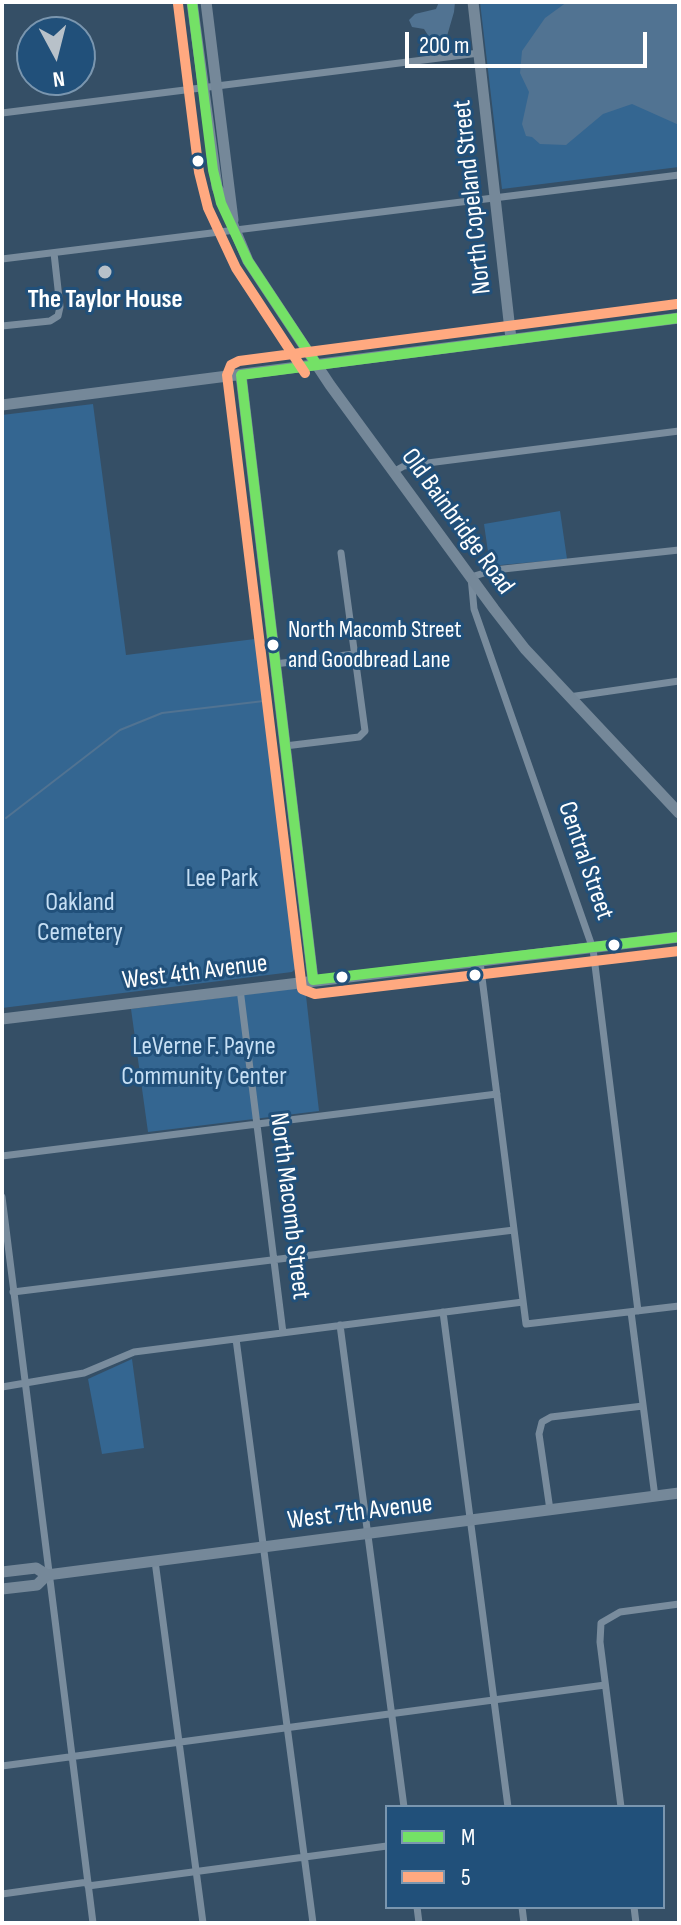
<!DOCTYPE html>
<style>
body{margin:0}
#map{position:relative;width:681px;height:1925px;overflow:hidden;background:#354f66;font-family:"Sofia Sans Condensed",sans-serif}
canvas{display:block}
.frame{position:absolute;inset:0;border:4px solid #fff;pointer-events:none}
.legend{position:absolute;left:385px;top:1805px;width:280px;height:104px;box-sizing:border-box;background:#21507a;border:2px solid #7a96af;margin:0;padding:10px 14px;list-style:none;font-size:24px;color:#fff}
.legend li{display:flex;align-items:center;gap:16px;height:40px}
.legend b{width:40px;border:2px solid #7a96af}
.north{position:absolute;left:16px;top:16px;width:80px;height:80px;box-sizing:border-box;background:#21507a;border:2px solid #7a96af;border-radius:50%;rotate:173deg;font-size:22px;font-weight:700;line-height:32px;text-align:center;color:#fff}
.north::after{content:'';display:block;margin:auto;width:28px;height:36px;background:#b8c1c9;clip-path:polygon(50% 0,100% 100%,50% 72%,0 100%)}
.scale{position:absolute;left:405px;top:32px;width:242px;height:36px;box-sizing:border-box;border:4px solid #fff;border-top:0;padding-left:10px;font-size:24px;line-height:28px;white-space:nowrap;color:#fff;-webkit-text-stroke:6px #21507a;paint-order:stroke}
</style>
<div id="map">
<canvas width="681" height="1925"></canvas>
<div class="frame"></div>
<ul class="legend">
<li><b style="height:10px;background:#74e166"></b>M</li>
<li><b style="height:10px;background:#ffa980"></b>5</li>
</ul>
<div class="north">N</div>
<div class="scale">200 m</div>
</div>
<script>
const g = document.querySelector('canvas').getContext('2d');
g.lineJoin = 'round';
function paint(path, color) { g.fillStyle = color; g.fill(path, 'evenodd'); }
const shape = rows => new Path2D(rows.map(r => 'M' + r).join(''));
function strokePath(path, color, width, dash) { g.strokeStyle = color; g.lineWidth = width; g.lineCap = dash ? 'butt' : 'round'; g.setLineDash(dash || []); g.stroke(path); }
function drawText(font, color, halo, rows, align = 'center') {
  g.font = font + ' "Sofia Sans Condensed",sans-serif'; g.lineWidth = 6; g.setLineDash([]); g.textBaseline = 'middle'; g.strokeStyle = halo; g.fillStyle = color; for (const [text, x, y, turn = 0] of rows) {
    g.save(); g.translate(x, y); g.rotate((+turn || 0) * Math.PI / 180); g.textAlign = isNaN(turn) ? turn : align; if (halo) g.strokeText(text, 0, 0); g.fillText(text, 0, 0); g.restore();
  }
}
const green = shape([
 [480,2,679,2,679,167,502,189],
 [93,404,126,655,263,638,300,964,292,972,2,1008,2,415],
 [560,511,567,559,490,566,484,524],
 [305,987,319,1111,148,1132,131,1009],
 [132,1359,144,1448,102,1454,88,1379]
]);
const water = shape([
 [439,2,455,2,454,12,447,36,431,40,424,29,412,27,409,20,415,14,436,9],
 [567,2,679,2,679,125,632,104,603,114,566,145,540,144,532,137,526,136,522,124,529,92,520,73,522,51,545,18]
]);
const stream = shape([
 [6,818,120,730,162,713,264,701]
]);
const street = shape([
 [2,113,479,53],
 [2,259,679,175],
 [2,326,50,321,58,316,60,307,54,253],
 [393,472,404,466,679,431],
 [275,664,354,654],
 [569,697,679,681],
 [285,746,359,737,365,731,341,553],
 [480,962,526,1324,679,1306],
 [240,989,283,1333],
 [2,1156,497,1094],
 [2,1197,93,1923],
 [13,1292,514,1230],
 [638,1311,593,949,474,609,471,577,494,570,679,550],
 [443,1312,508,1807],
 [631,1312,655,1497],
 [340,1325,404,1807],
 [236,1339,313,1923],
 [2,1387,84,1373,134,1352,523,1302],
 [550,1510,539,1434,542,1422,551,1417,643,1406],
 [155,1561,203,1923],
 [2,1766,605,1685],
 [621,1807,600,1642,601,1623,620,1612,679,1604],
 [88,1886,387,1846],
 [2,1894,88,1882],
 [417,1907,419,1923],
 [522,1907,524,1923],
 [634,1907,636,1923]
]);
const secondary = shape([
 [192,2,217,187,248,261,330,385,494,609,525,649,679,813],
 [206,2,233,220],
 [473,2,511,339],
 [241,375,313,980],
 [2,405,679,318],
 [2,1019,679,937],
 [2,1572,36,1568,47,1575],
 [2,1589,37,1585,47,1575,679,1493]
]);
const bus1 = shape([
 [192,2,213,170,221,203,248,261,317,365],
 [679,318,241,375,313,980,679,937]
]);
const bus2 = shape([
 [178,4,199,172,208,208,236,268,305,373],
 [677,304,239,361,231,365,227,375,302,989,315,994,679,951]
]);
const markers = [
 [198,161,7,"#fff"],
 [105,272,8,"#b8c1c9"],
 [273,645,7,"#fff"],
 [614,945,7,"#fff"],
 [475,975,7,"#fff"],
 [342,977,7,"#fff"]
];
const busNames = [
 ["North Macomb Street",288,631],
 ["and Goodbread Lane",288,661]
];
const streetNames = [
 ["North Copeland Street",473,197,-96],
 ["Old Bainbridge Road",457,522,54],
 ["Central Street",585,861,71],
 ["West 4th Avenue",195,973,-7],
 ["North Macomb Street",289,1206,83],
 ["West 7th Avenue",360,1513,-7]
];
const poiNames = [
 ["The Taylor House",105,300]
];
const parkNames = [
 ["Lee Park",222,879],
 ["Oakland",80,903],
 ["Cemetery",80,933],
 ["LeVerne F. Payne",204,1047],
 ["Community Center",204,1077]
];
paint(green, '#346691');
paint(water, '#517392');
strokePath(stream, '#517392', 2);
strokePath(street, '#798c9d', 7);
strokePath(secondary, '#758899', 11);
strokePath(bus1, '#74e166', 10);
strokePath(bus2, '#ffa980', 10);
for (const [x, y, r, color] of markers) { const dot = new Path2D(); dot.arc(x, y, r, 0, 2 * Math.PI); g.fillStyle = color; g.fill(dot); strokePath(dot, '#21507a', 3); }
drawText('24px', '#fff', '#21507a', busNames, 'left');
drawText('26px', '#fff', '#21507a', streetNames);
drawText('bold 26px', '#fff', '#21507a', poiNames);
drawText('26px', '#c6dff4', '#21507a', parkNames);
</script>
